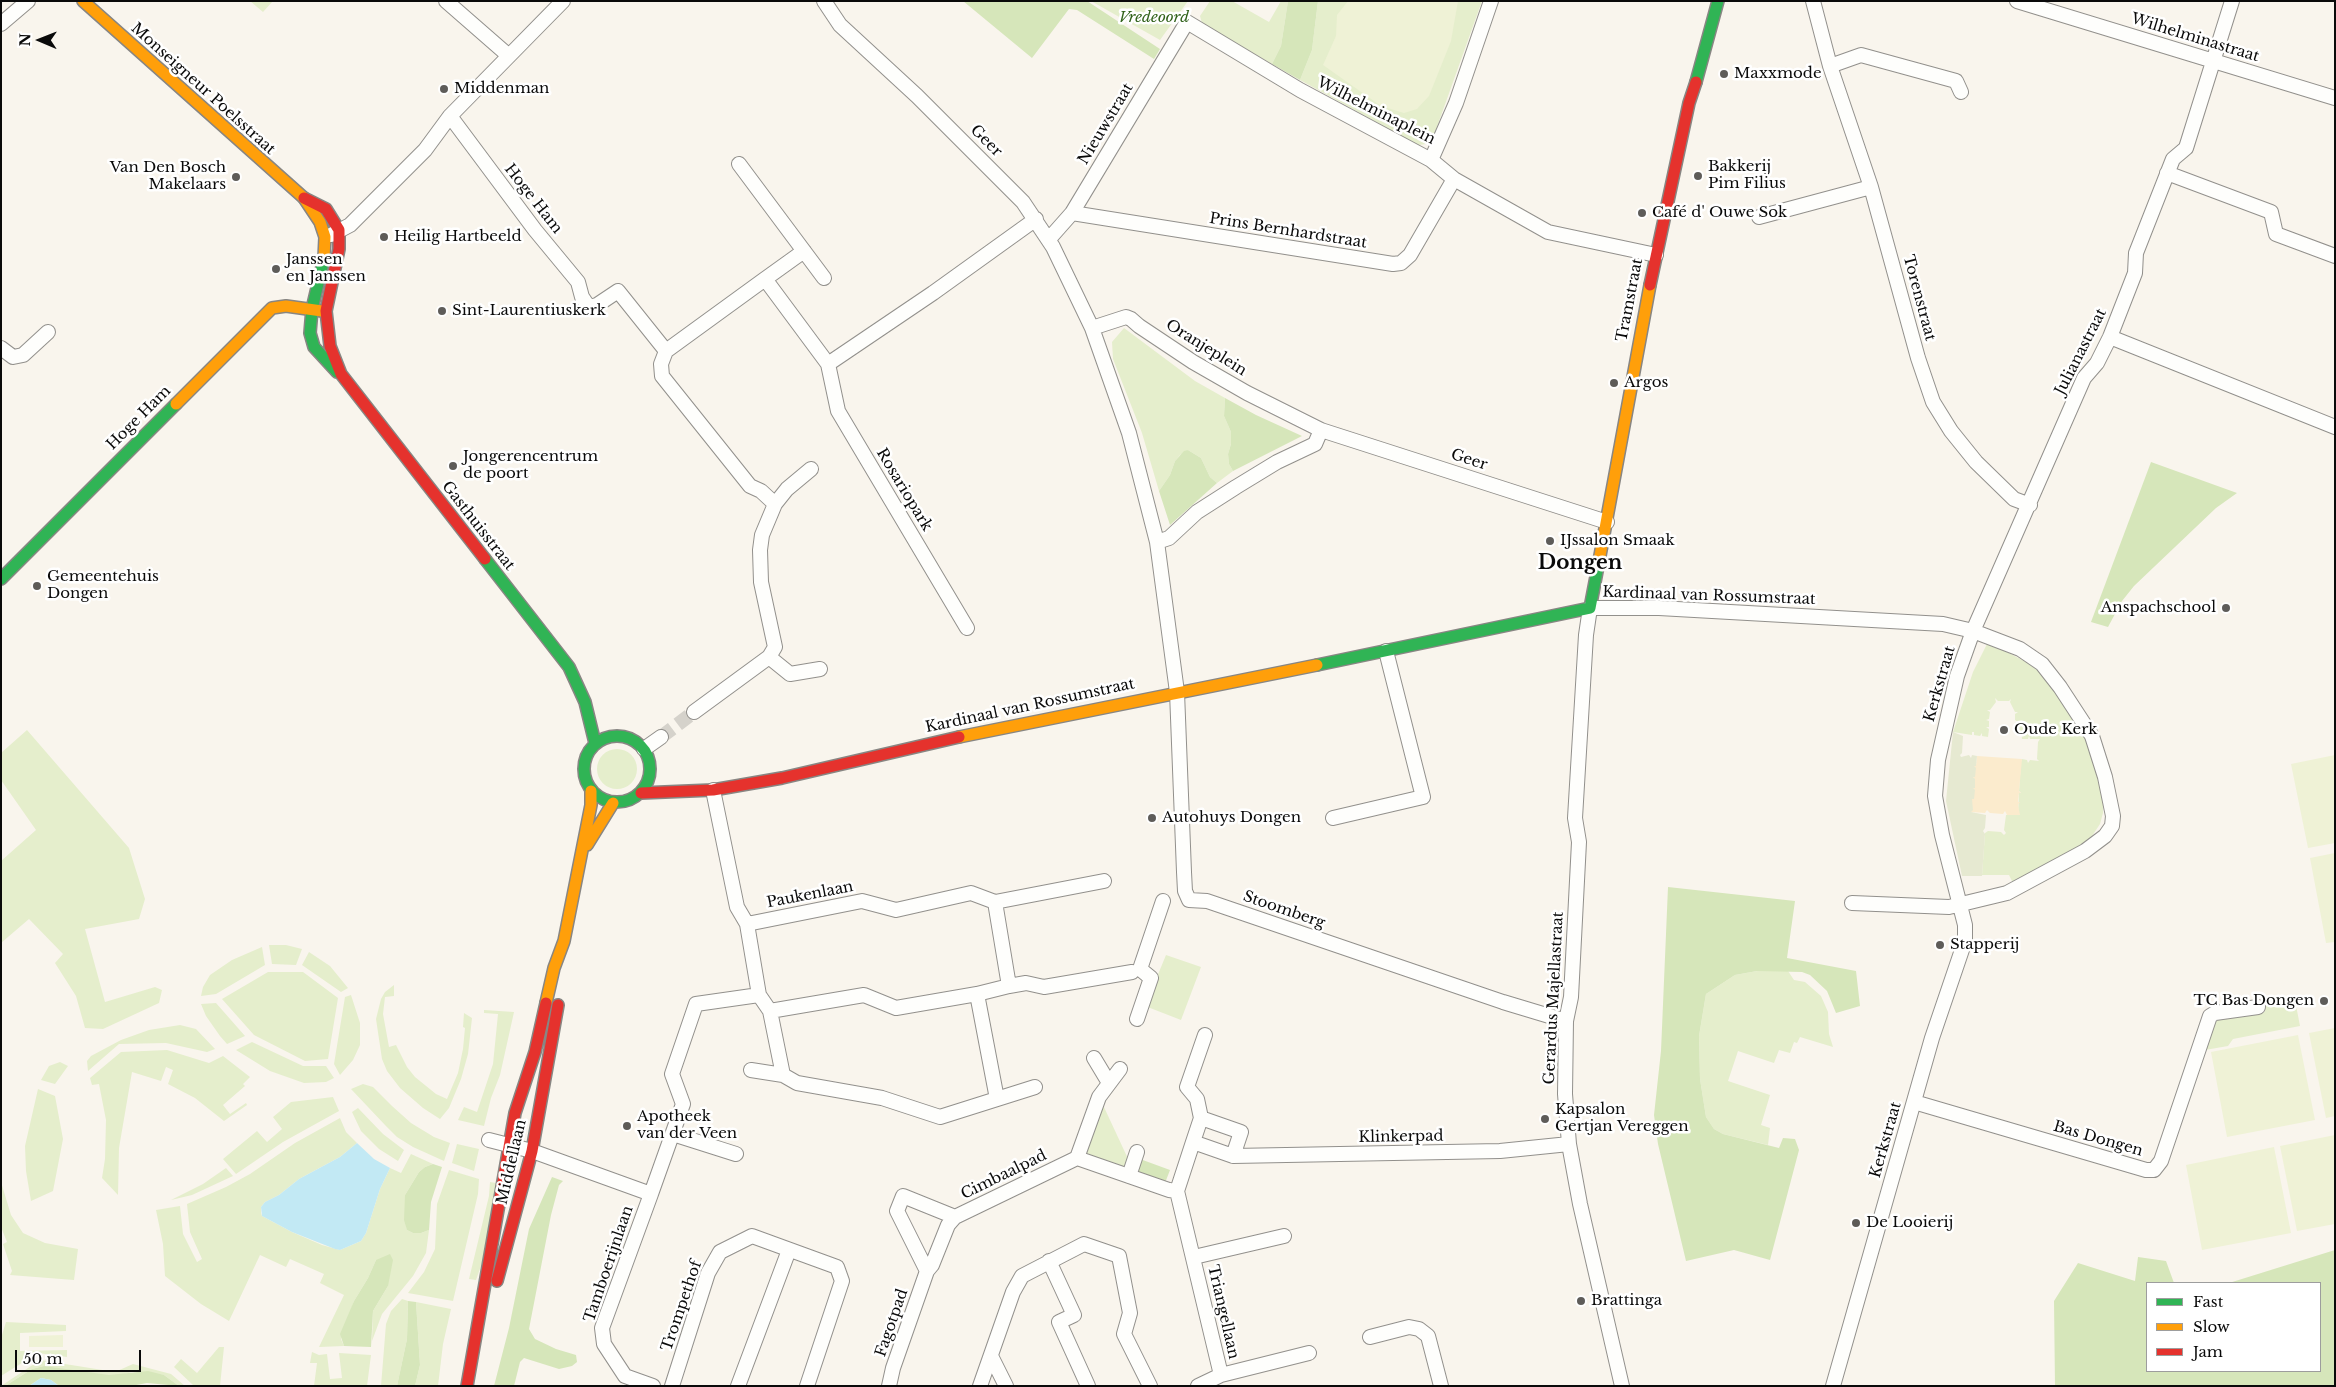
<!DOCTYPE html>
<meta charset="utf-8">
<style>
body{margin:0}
#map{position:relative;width:2336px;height:1387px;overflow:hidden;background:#f9f5ed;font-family:"Libre Baskerville",serif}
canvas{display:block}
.frame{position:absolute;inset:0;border:2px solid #0a0a0a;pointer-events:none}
.legend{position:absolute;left:2146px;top:1282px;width:175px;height:90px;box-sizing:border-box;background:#fff;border:1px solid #9d9d9d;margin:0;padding:6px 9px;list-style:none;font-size:15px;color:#0a0a0a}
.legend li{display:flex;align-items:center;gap:10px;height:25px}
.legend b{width:25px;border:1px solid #9d9d9d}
.north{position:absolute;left:15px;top:15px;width:50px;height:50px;-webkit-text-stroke:4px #fff;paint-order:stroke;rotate:271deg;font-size:14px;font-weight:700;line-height:20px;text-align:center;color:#0a0a0a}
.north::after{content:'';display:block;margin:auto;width:18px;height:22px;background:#0a0a0a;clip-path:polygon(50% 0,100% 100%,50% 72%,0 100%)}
.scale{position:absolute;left:15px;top:1350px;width:126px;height:22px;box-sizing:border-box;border:2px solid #0a0a0a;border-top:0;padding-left:6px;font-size:15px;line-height:18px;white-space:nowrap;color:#0a0a0a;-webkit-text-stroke:4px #fff;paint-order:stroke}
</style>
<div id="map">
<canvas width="2336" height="1387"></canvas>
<div class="frame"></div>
<ul class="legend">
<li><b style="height:6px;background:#30b455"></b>Fast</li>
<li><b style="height:6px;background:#ff9f0a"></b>Slow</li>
<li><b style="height:6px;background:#e5322d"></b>Jam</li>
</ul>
<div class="north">N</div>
<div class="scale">50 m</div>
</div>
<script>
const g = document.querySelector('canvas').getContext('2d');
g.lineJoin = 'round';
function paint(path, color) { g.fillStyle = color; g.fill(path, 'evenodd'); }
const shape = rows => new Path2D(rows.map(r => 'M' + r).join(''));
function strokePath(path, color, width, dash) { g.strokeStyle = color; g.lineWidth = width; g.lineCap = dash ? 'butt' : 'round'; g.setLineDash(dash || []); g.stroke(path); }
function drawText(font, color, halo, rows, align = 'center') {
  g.font = font + ' "Libre Baskerville",serif'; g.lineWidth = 5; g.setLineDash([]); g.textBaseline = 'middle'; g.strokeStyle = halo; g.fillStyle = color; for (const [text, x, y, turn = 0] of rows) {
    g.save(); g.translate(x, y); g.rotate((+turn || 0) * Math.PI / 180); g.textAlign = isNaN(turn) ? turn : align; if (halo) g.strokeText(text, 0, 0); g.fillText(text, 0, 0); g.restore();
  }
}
const green = shape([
 [250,1,273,1,263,12],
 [1091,1,1188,1,1160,40],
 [1210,1,1232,1,1269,22,1281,1,1288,1,1281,46,1272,64,1202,23,1200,16],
 [1318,1,1482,1,1433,138,1427,144,1418,145,1300,80,1312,50],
 [1124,328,1195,381,1225,398,1224,416,1231,432,1231,444,1228,454,1229,464,1233,471,1217,483,1210,477,1201,458,1188,450,1180,455,1175,461,1170,475,1159,491,1142,433,1113,359,1112,342],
 [1988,642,2026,662,2045,676,2088,738,2103,797,2103,813,2100,824,2090,839,2015,887,2009,875,1982,875,1985,833,1988,831,2001,832,2004,835,2006,833,2004,830,2006,815,2020,815,2018,813,2019,793,2021,793,2019,791,2021,762,2022,759,2027,760,2028,763,2030,760,2039,761,2037,759,2038,742,2040,739,2030,739,2029,736,2028,739,2022,739,2021,731,2014,729,2015,722,2018,722,2015,720,2015,714,2018,712,2015,712,2010,702,2011,699,2009,701,1998,701,1995,698,1996,702,1990,710,1987,710,1990,712,1989,719,1986,720,1989,721,1989,727,1986,727,1989,729,1988,737,1982,736,1982,733,1980,736,1974,735,1974,732,1972,732,1972,735,1953,732,1973,672],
 [27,730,129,848,145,899,139,919,85,929,105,1002,155,987,162,990,159,1003,103,1029,85,1028,76,996,55,963,63,954,29,919,1,943,1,861,36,830,1,780,1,753],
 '597 769a20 20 0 1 1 40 0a20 20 0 1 1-40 0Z',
 [269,945,286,945,302,949,296,965,272,964],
 [262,947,265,965,216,994,201,996,203,987,210,975,232,960],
 [309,952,330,966,348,988,341,992,302,965],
 [1166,955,1201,967,1181,1020,1145,1006],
 [1757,971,1788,971,1794,980,1805,982,1821,996,1828,1012,1829,1034,1833,1047,1800,1037,1797,1043,1794,1042,1790,1053,1779,1050,1774,1063,1738,1051,1728,1081,1770,1095,1761,1125,1770,1128,1768,1145,1723,1134,1714,1129,1706,1117,1700,1079,1699,1036,1706,994,1735,975],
 [268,972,303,972,338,998,328,1059,305,1061,254,1035,222,999],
 [394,985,394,996,385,997,383,1014,389,1047,396,1045,407,1067,415,1077,436,1094,447,1099,458,1073,463,1049,465,1028,463,1027,464,1013,472,1018,468,1054,461,1079,449,1108,440,1119,423,1108,400,1088,387,1071,382,1059,376,1019,381,999,385,992],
 [351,995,360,1023,360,1045,353,1060,340,1075,334,1064,345,997],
 [2295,1000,2300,1026,2233,1039,2228,1046,2205,1050,2214,1023,2219,1018,2265,1012,2265,1004],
 [216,1003,245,1036,227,1044,220,1036,206,1016,201,1004],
 [484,1010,514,1012,500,1075,491,1098,484,1126,458,1120,464,1107,477,1112,493,1064,498,1014,484,1013],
 [180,1025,196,1029,215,1049,207,1052,166,1043,119,1044,88,1071,87,1061,91,1056,121,1040,149,1030],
 [252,1042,303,1066,326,1066,334,1078,326,1082,304,1083,270,1071,236,1050],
 [167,1050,209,1063,223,1056,250,1077,243,1084,245,1086,223,1105,230,1114,246,1103,247,1105,224,1121,195,1098,168,1084,173,1070,166,1067,161,1081,132,1072,119,1148,118,1195,102,1178,105,1159,106,1120,99,1084,92,1085,90,1078,121,1052],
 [60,1062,68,1066,55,1084,41,1080,49,1066],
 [363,1084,373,1087,392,1106,411,1123,434,1137,450,1143,444,1161,413,1147,397,1137,385,1125,351,1089],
 [38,1089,55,1096,63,1139,53,1191,31,1201,26,1171,25,1146],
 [333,1097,339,1111,283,1142,236,1174,223,1159,257,1131,267,1142,282,1129,273,1117,291,1102],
 [1103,1105,1130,1163,1128,1170,1084,1155],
 [358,1108,383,1134,404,1150,398,1161,379,1149,361,1131,352,1112],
 [340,1118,346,1132,357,1143,340,1157,299,1179,279,1195,265,1202,261,1207,261,1213,262,1216,292,1232,322,1245,340,1250,361,1241,366,1233,380,1189,390,1168,401,1173,411,1154,433,1164,425,1167,419,1172,405,1195,407,1230,413,1233,421,1233,429,1230,426,1253,413,1276,382,1314,372,1341,373,1311,388,1286,376,1260,368,1278,354,1301,341,1339,344,1346,319,1347,344,1295,320,1283,324,1274,290,1259,286,1267,260,1255,229,1321,201,1304,165,1276,163,1244,156,1210,180,1206,183,1234,197,1262,202,1259,190,1232,187,1204,226,1187,250,1174,295,1143],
 [457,1144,479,1149,474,1171,452,1163],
 [226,1168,233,1176,192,1195,171,1200,203,1184],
 [449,1170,479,1179,478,1194,453,1301,408,1293,424,1272,435,1249,437,1204],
 [1,1182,11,1215,23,1233,45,1243,78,1249,74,1280,10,1275,12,1271,3,1244,7,1242,1,1227],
 [490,1182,496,1183,482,1263,476,1280,469,1279,489,1196],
 [402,1299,408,1301,407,1339,397,1386,381,1386,386,1324,391,1311],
 [416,1302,451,1309,443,1344,438,1386,415,1386,420,1365],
 [6,1322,66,1325,66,1331,20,1333,20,1351,67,1350,67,1357,38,1353,1,1376,1,1338],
 [219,1347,224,1347,220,1386,194,1386,174,1367,181,1359,197,1373],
 [312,1352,319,1355,327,1354,330,1379,342,1378,339,1353,371,1355,367,1386,314,1386,317,1363,310,1363],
 [40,1360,115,1372,133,1364,171,1374,185,1386,179,1386,164,1375,132,1372,121,1375,98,1375,44,1366,32,1369,5,1386,1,1386]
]);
const forest = shape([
 [963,1,1087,1,1160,49,1154,59,1077,10,1069,9,1032,58],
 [1288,1,1318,1,1312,50,1300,80,1272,64,1281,46],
 [1225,398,1256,415,1302,436,1233,471,1229,464,1228,454,1231,444,1231,432,1224,416],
 [1188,450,1201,458,1210,477,1217,483,1170,525,1159,491,1170,475,1175,461,1184,451],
 [2151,462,2237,493,2216,508,2134,586,2122,601,2108,627,2091,622],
 [1668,887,1795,901,1787,958,1856,971,1860,1006,1836,1013,1827,991,1810,975,1802,972,1757,971,1735,975,1706,994,1699,1036,1700,1079,1706,1117,1714,1129,1723,1134,1779,1148,1783,1138,1795,1139,1799,1150,1770,1260,1734,1250,1686,1261,1658,1144,1654,1115,1661,1051],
 [1140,1159,1170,1170,1165,1183,1135,1172],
 [433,1164,442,1167,431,1202,429,1230,421,1233,413,1233,407,1230,404,1220,405,1195,419,1172,425,1167],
 [552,1177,563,1181,559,1185,551,1215,529,1329,535,1339,556,1349,576,1355,577,1362,572,1366,559,1369,524,1358,520,1362,514,1386,494,1386,509,1328,529,1229],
 [2335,1250,2335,1386,2055,1386,2054,1301,2078,1263,2135,1281,2138,1257,2166,1261,2174,1283,2147,1283,2147,1371,2320,1371,2320,1283,2229,1283],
 [390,1254,393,1260,388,1286,373,1311,371,1347,344,1346,340,1334,354,1301,368,1278,376,1260],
 [408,1301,416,1302,420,1365,415,1386,397,1386,407,1339],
 [44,1366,109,1375,148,1371,164,1375,179,1386,147,1383,131,1386,59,1386,51,1380,41,1378,29,1386,5,1386,32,1369]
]);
const sand = shape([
 [1977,756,2022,759,2019,791,2021,793,2019,793,2018,802,2020,802,2018,805,2020,815,2007,815,2005,811,2003,814,1990,813,1987,810,1985,813,1971,812,1974,766,1976,765]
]);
const cemetery = shape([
 [1953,732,1963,736,1962,753,1960,755,1961,757,1969,755,1971,758,1972,755,1977,756,1976,766,1974,766,1976,768,1975,777,1973,777,1975,779,1975,788,1973,788,1975,790,1974,799,1972,799,1973,810,1971,812,1986,815,1985,828,1983,831,1985,834,1982,876,1962,876,1946,801]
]);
const pitch = shape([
 [1348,1,1458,1,1451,41,1429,96,1417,109,1404,113,1381,106,1323,65,1336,36,1337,15],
 [2335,755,2335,843,2308,848,2291,764],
 [2335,853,2335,942,2326,943,2310,858],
 [2335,1028,2335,1116,2326,1118,2309,1033],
 [2298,1035,2315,1120,2227,1137,2211,1052],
 [2335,1135,2335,1224,2297,1231,2280,1146],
 [2274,1147,2291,1233,2202,1250,2186,1165],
 [63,1335,63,1347,29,1347,29,1336]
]);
const water = shape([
 [357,1143,374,1159,390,1168,380,1189,366,1233,361,1241,340,1250,335,1249,292,1232,262,1216,261,1207,265,1202,279,1195,299,1179,340,1157],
 [41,1378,51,1380,59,1386,29,1386]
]);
const streetTunnel = shape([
 [661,737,694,712]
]);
const street = shape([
 [446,1,509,56],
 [824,1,840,25,917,96,1023,202,1053,247,1092,328,1129,433,1157,542,1177,692,1184,872,1185,891,1189,900,1207,901,1503,1002,1566,1021],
 [1813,1,1830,66,1871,187,1918,358,1933,402,1951,431,1976,462,2014,499,2030,505],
 [2017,1,2335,98],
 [1,24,28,1],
 [1830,66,1861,55,1956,81,1961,92],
 [450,116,535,230,578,282,582,297,586,303,591,307,597,305,618,291,666,351],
 [1431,160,1454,179,1548,232,1656,255],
 [739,164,824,278],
 [2167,173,2271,212,2276,234,2335,256],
 [1072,213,1393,264,1401,263,1410,255,1454,179],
 [1759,217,1871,187],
 [331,235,350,225,425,150,450,116,563,1],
 [1049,239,1072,213,1187,22,1300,90,1431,160,1456,103,1491,1],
 [765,279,804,251],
 [1092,328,1126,317,1131,319,1139,326,1193,362,1247,393,1321,430,1315,444,1277,462,1236,487,1197,512,1169,538,1157,542],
 [2110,337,2335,427],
 [1,348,13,357,23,355,48,332],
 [828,364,933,293,1036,219],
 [1321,430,1607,522],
 [775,504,761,491,750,486,662,376,661,364,666,351,765,279,828,364,838,411,967,628],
 [769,657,790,674,820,669],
 [694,712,769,657,775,647,761,582,760,550,762,535,775,504,787,489,811,469],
 [644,749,661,737],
 [713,790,737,907,747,924],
 [1333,818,1423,797,1386,651],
 [995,902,1009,986,977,994,997,1099],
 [1009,986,1026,983,1044,987,1132,972],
 [759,995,770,1011,783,1075,797,1083,882,1098,940,1117,1035,1087],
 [770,1011,864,995,896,1008,977,994],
 [1137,1019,1151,978,1140,969,1163,901],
 [1094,1058,1109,1083],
 [1120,1069,1099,1097,1077,1158,1169,1190,1177,1191],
 [751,1070,783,1075],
 [1914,1102,2146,1170,2154,1170,2161,1161,2210,1016,2215,1013,2258,1007],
 [1201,1118,1241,1132,1233,1156],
 [673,1134,736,1154],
 [489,1140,532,1151,651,1194,602,1328,604,1344,625,1376,653,1386],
 [1193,1142,1201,1118,1197,1099,1187,1087,1205,1035],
 [1129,1176,1137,1152],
 [1177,1191,1193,1142,1233,1156,1500,1151,1569,1144],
 [1177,1191,1221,1375],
 [651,1194,683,1104,672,1074,696,1004,759,995,747,924,862,901,896,910,971,893,995,902,1104,881],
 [1194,1257,1284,1236],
 [1049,1261,1074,1315,1059,1322,1088,1386],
 [927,1271,932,1265,948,1225,955,1217],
 [1370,1337,1409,1327,1419,1329,1428,1336,1441,1386],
 [991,1356,1006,1386],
 [672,1386,708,1273,720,1252,752,1236,837,1267,842,1281,807,1386],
 [738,1386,789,1250],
 [889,1386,893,1368,927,1271,897,1211,903,1196,955,1217,1077,1158],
 [980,1386,1013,1292,1022,1276,1084,1244,1119,1256,1130,1313,1124,1334,1150,1386],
 [1198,1386,1221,1375,1309,1353],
 [1622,1386,1580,1204,1569,1144,1565,1094,1566,1021,1571,997,1579,842,1575,818,1586,635,1590,608,1659,608,1943,624,1973,631,2020,649,2042,664,2060,687,2092,736,2105,777,2113,816,2112,826,2105,836,2085,851,2007,893,1949,907,1852,903],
 [1833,1386,1932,1038,1965,941,1965,925,1942,835,1935,796,1938,760,1957,676,1973,631,2084,378,2097,363,2110,337,2135,273,2136,253,2173,159,2186,148,2232,1]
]);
const fast = shape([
 [1696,82,1718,1],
 [324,258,312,309,310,333,314,347,337,372],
 [485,559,569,667,585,702,595,743],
 [1,579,176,404],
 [1317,665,1590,608,1599,561],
 '584 769a33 33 0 1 1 66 0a33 33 0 1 1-66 0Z'
]);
const slow = shape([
 [83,1,304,198,320,222,325,237,324,258],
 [176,404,272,308,286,306,322,311],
 [1599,561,1650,285],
 [959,737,1317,665],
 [587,845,613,803],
 [546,1003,554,968,564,941,591,805,591,791]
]);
const jam = shape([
 [304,198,326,209,339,230,339,249,326,311,330,346,341,374,485,559],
 [1650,285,1689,103,1696,82],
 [641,793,713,790,782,778,959,737],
 [497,1281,532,1151,558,1005],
 [467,1386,515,1113,535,1052,546,1003]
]);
const markers = [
 [1724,74,5,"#5e5c59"],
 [444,89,5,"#5e5c59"],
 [1698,176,5,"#5e5c59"],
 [236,177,5,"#5e5c59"],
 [1642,213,5,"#5e5c59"],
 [384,237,5,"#5e5c59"],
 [276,269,5,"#5e5c59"],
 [442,311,5,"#5e5c59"],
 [1614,383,5,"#5e5c59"],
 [453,466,5,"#5e5c59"],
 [1550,541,5,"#5e5c59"],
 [37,586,5,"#5e5c59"],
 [2226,608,5,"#5e5c59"],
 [2004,730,5,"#5e5c59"],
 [1152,818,5,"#5e5c59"],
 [1940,945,5,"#5e5c59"],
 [2324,1001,5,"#5e5c59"],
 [1545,1119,5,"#5e5c59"],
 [627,1126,5,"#5e5c59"],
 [1856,1223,5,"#5e5c59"],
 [1581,1301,5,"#5e5c59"]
];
const parkNames = [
 ["Vredeoord",1154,18]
];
const streetNames = [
 ["Wilhelminastraat",2195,38,17],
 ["Monseigneur Poelsstraat",203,89,42],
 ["Wilhelminaplein",1376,111,27],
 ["Nieuwstraat",1106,124,-59],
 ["Geer",986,141,45],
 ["Hoge Ham",533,199,52],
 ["Prins Bernhardstraat",1288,231,9],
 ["Torenstraat",1919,298,75],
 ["Tramstraat",1630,300,-79],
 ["Oranjeplein",1206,348,32],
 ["Julianastraat",2081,352,-63],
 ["Hoge Ham",139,418,-45],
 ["Geer",1469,460,18],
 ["Rosariopark",904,490,59],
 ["Gasthuisstraat",478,526,52],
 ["Kardinaal van Rossumstraat",1709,596,2],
 ["Kerkstraat",1940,684,-74],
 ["Kardinaal van Rossumstraat",1030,706,-12],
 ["Paukenlaan",810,895,-11],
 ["Stoomberg",1284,910,19],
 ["Gerardus Majellastraat",1554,998,-87],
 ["Klinkerpad",1401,1137,-1],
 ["Bas Dongen",2098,1139,16],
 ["Kerkstraat",1886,1140,-74],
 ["Middellaan",512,1162,-77],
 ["Cimbaalpad",1004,1175,-26],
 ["Tamboerijnlaan",609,1264,-71],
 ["Trompethof",682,1306,-71],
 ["Triangellaan",1223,1312,77],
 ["Fagotpad",892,1323,-71]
];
const poiNames = [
 ["Maxxmode",1734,74],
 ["Middenman",454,89],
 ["Bakkerij",1708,167],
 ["Pim Filius",1708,184],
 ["Van Den Bosch",226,168,"right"],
 ["Makelaars",226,185,"right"],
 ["Café d' Ouwe Sok",1652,213],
 ["Heilig Hartbeeld",394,237],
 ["Janssen",286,260],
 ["en Janssen",286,277],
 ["Sint-Laurentiuskerk",452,311],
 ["Argos",1624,383],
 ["Jongerencentrum",463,457],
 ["de poort",463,474],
 ["IJssalon Smaak",1560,541],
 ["Gemeentehuis",47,577],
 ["Dongen",47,594],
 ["Anspachschool",2216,608,"right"],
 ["Oude Kerk",2014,730],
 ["Autohuys Dongen",1162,818],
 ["Stapperij",1950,945],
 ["TC Bas Dongen",2314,1001,"right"],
 ["Kapsalon",1555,1110],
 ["Gertjan Vereggen",1555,1127],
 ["Apotheek",637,1117],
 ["van der Veen",637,1134],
 ["De Looierij",1866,1223],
 ["Brattinga",1591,1301]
];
const districtNames = [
 ["Dongen",1580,563]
];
paint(green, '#e5eecc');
paint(forest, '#d6e6ba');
paint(sand, '#fbebcd');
paint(cemetery, '#e6e9d1');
paint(pitch, '#eff2d6');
paint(water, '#c2e9f4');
strokePath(streetTunnel, '#d5d2cb', 14, [14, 7]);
strokePath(street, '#92908c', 16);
strokePath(fast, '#888683', 14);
strokePath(slow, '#888683', 14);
strokePath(jam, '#888683', 14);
strokePath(street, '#fefefc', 14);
strokePath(fast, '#30b455', 11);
strokePath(slow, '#ff9f0a', 11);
strokePath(jam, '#e5322d', 11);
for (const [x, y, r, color] of markers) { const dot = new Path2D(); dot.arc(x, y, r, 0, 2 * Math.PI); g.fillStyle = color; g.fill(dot); strokePath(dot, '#fff', 2); }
drawText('italic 15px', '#31621a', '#fff', parkNames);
drawText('15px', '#0a0a0a', '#fff', streetNames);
drawText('15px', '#0a0a0a', '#fff', poiNames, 'left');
drawText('bold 20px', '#0a0a0a', '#fff', districtNames);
</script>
